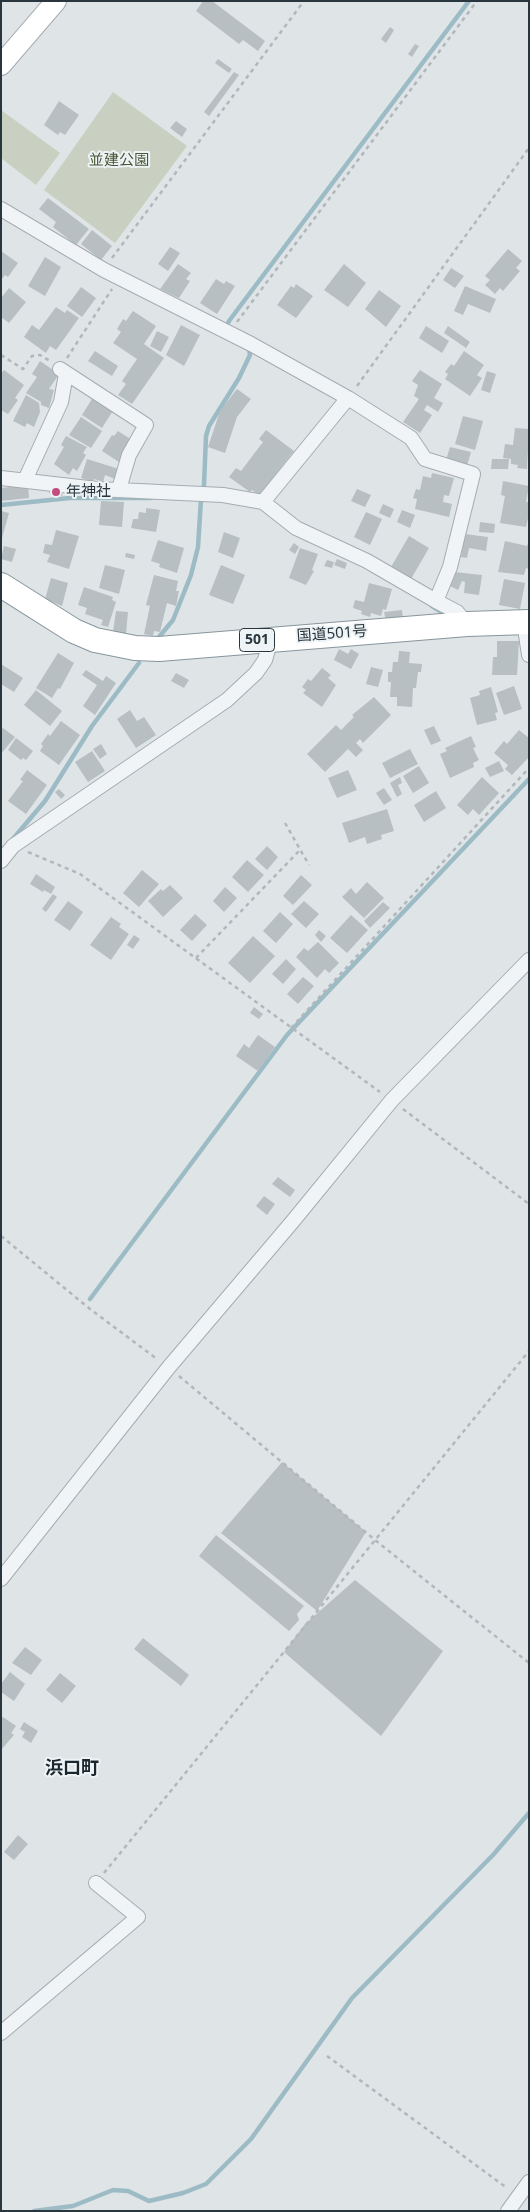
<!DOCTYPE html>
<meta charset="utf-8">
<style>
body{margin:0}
#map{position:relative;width:530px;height:2212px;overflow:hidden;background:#dfe4e7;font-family:"Noto Sans",sans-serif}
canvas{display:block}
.frame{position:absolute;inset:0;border:2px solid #29363d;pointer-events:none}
</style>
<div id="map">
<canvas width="530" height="2212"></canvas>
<div class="frame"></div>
</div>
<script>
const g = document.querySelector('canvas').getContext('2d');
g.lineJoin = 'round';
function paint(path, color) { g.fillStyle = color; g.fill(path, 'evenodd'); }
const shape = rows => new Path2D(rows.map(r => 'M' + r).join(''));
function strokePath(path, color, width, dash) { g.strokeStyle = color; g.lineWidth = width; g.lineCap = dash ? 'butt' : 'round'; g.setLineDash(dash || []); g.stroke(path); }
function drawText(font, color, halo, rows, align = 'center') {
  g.font = font + ' "Noto Sans","Noto Sans JP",sans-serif'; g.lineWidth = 4; g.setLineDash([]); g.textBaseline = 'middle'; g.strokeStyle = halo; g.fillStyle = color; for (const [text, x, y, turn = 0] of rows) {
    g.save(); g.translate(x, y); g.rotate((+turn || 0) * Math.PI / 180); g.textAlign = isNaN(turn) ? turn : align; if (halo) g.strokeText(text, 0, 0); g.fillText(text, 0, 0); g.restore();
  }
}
const green = shape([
 [113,92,187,146,115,243,44,190],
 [1,110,60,153,36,185,1,158]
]);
const stream = shape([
 [225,329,229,321,469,1],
 [1,505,70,498,151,498],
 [432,606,443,613],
 [159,637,173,620,191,575,198,547,201,499,204,485,206,436,209,426,239,378,250,355,249,349,246,347],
 [12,840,45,801,92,726,139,663],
 [90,1299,287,1035,529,779],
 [34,2211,73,2206,113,2190,128,2191,149,2201,183,2193,206,2184,251,2139,352,1998,493,1855,529,1813]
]);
const building = shape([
 [203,1,212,1,265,41,258,51,243,40,239,44,196,11],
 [390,27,394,30,386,43,381,39],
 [415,44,419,46,412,57,408,54],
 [218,59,232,69,229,73,215,63],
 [234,72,239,75,209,116,204,112],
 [59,101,79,115,65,135,60,132,58,135,44,125],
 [176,121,187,129,182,137,170,128],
 [48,198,89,229,76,245,53,227,56,222,39,209],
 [92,230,112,246,101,260,81,244],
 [170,247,180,253,168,271,158,264],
 [508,249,522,261,516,268,520,271,503,291,500,288,495,294,485,285,490,280,485,276],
 [1,251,18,263,8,277,5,275,1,280],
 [45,257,61,267,45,296,28,286],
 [178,264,191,273,186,279,190,281,179,298,160,289],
 [344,264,366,283,348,307,324,290],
 [451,268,464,276,455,288,443,280],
 [216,279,224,284,226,281,235,286,217,314,200,303],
 [296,284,313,296,296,318,277,305,291,286,294,288],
 [465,286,496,299,490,313,468,304,463,315,454,311],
 [81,287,96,298,82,317,67,306],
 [9,288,26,302,9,323,1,317,1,298],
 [379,290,401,306,386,327,365,309],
 [56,307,65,313,67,310,79,318,56,350,50,346,46,353,24,337,32,325,39,330],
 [133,311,156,326,144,344,164,358,132,404,118,395,126,384,122,381,137,359,113,343,121,332,117,329,123,319,126,321],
 [181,325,200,335,184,366,166,355],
 [426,326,449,341,442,353,419,338],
 [448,326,470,342,466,348,444,333],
 [157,331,169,337,161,352,150,346],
 [95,351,118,366,112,376,88,361],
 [464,351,484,365,477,375,482,378,470,396,445,379,448,374,445,372,451,364,454,366],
 [40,361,59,374,49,389,54,390,49,408,41,405,41,402,26,393,37,377,32,374],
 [4,370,24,385,15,398,18,400,8,414,1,410,1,374],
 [420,370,442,384,434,398,443,403,438,412,427,405,424,410,432,415,420,433,403,422,419,399,414,396,418,385,412,381],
 [487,371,496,374,490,393,481,390],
 [237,389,251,399,237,417,225,453,208,447,220,411],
 [26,395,39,403,40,412,34,427,27,423,25,427,13,421],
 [92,399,114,409,102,428,82,415],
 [463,416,483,421,475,450,455,444],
 [81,417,102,431,91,448,69,435],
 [515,428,529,429,527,469,517,468,518,465,511,464,511,459,503,458,505,444,513,445],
 [266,430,294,451,259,495,252,490,250,492,229,477,236,468,241,471,263,442,259,439],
 [118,431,132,440,119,462,102,451,112,435,114,436],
 [66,436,87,447,83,453,86,455,77,471,73,468,69,475,54,464,64,447,61,445],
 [450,447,471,452,467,466,446,460],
 [87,459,119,469,115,479,105,475,103,482,94,479,93,482,81,478],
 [492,459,509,459,508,469,491,469],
 [432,473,454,478,449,496,444,495,443,502,452,504,449,517,415,509,417,499,413,498,416,489,420,490,423,476,431,478],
 [503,481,529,486,526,502,529,502,529,514,526,527,500,523,505,496,501,495],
 [28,485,29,498,1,501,1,488],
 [50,487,63,490,62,496,49,493],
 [357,489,371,495,365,507,351,501],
 [101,501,124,502,122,527,99,525],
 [383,504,394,509,390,518,379,513],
 [146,508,160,510,156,532,131,528,133,519,138,519,139,512,146,513],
 [402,510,415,515,410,528,397,522],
 [1,511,9,513,2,538,1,538],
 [366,512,382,519,370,545,354,537],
 [480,522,495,524,494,533,479,532],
 [56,530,79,536,69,569,47,562,50,555,43,553,45,544,52,545],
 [224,532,240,538,233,558,218,552],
 [465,534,488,537,486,551,469,548,467,558,461,557],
 [409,536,429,548,411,579,391,567],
 [158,540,184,548,177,573,159,567,160,564,151,561],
 [529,540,529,569,526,568,524,575,498,572,505,541,527,546],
 [294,543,299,547,295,554,289,550],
 [4,546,16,549,12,562,1,559],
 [300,548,318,554,312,570,314,571,306,585,289,578],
 [126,553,135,555,134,559,125,557],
 [337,559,347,563,345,569,334,565],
 [327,560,334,562,332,568,324,566],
 [105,565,125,570,119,594,99,588],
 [221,565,245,575,233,604,209,595],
 [454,572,482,575,479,595,464,593,465,582,462,581,458,590,448,585],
 [154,575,178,581,176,591,179,591,176,606,167,603,160,632,154,631,153,636,144,634,150,606,146,605],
 [51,578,68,583,62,606,45,599],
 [504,579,525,583,520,609,499,605],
 [369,583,392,589,386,610,383,609,381,616,371,613,370,617,361,614,362,611,353,608,355,600,364,602],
 [84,587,113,597,112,600,116,602,108,627,101,625,103,620,85,614,87,608,78,605],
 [402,610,403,619,386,621,384,612],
 [116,611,128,612,126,634,113,632],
 [497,641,519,641,517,675,492,675,493,657,497,657],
 [339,649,348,654,351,649,359,654,351,669,334,660],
 [399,651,410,652,409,663,422,664,421,672,418,672,416,688,413,688,412,707,397,706,397,697,390,697,391,682,388,682,388,672,392,672,393,662,398,662],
 [58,653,74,663,60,689,58,688,52,698,36,688],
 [1,664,23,678,14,692,1,684],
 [371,667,383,670,378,687,366,684],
 [322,668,331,675,328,678,336,685,322,707,303,693,306,690,302,687,308,679,311,681],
 [86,670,103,681,106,676,116,683,95,715,83,706,97,685,82,675],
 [176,673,189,680,184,688,171,681],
 [514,686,522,709,504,715,496,693],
 [491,687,498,712,495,713,497,720,477,725,470,698,480,695,479,691],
 [36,690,62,711,50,726,24,705],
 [374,697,391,715,363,743,360,739,356,743,363,750,356,757,348,749,325,772,307,754,336,725,341,730,354,717,352,715],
 [130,710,137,721,144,717,156,735,136,748,117,719],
 [61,721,80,735,59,765,40,751,43,746,41,744,48,734,50,736],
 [434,726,441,741,431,745,424,730],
 [3,728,15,737,1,754,1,730],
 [519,730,529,738,529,757,512,775,505,769,508,765,494,753,504,741,507,744],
 [471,736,476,747,473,748,479,760,473,763,474,767,450,778,440,754,447,751,445,748],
 [16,738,33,751,26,760,23,758,21,760,8,750],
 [101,744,107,754,100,759,93,749],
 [410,749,418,764,390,778,382,763],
 [92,751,105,771,88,782,75,762],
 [499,761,504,771,490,777,485,768],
 [419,766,429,783,413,793,403,776],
 [27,770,47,785,26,814,8,801,23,781,20,780],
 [348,770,357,790,337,798,328,778],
 [400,777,402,783,398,785,402,794,397,797,390,783],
 [482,777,499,793,479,815,473,809,468,815,457,805],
 [384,788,392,800,384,805,376,793],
 [59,789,65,795,61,799,55,792],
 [436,791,446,808,424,822,414,805],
 [387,809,394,831,381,835,382,839,367,844,365,837,349,843,342,823],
 [267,846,278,857,267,870,255,859],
 [247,860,264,875,248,892,232,877],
 [142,870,159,884,139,907,123,893],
 [36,874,55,887,51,894,44,890,43,892,30,884],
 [301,875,312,885,293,905,283,896],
 [367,882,384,898,364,918,342,897,351,888,356,894],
 [170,885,183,898,163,917,148,901,161,889,163,891],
 [225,887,237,898,224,912,213,901],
 [53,894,57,897,46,912,42,909],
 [68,901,83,912,70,931,54,920],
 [304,901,319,914,306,928,291,914],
 [383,902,390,908,370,928,364,921],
 [280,912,293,924,276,943,263,931],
 [195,914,207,925,192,941,180,930],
 [351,915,368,930,347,953,330,938],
 [111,917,121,924,119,927,129,934,111,960,90,945],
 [319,930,326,936,321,942,315,935],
 [134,935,140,939,133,949,127,945],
 [253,936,275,956,250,983,228,963],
 [318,942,339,963,329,973,325,969,317,978,296,957,304,948,308,951],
 [286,959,296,969,283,984,272,974],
 [303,977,314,986,298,1004,287,994],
 [254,1007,263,1014,259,1019,250,1013],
 [258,1035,275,1047,258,1071,236,1056,244,1044,249,1048],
 [278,1177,295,1190,290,1197,272,1184],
 [264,1196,275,1204,267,1215,256,1206],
 [282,1462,366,1532,317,1611,221,1533],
 [216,1535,304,1606,297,1614,299,1620,289,1631,199,1556],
 [355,1580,443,1651,381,1736,284,1652,305,1624],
 [143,1638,189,1675,181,1686,134,1649],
 [25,1647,42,1660,31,1675,12,1663],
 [10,1672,25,1684,14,1701,1,1692,1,1684],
 [60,1673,76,1686,62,1703,46,1690],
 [3,1717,16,1726,11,1733,14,1735,1,1750,1,1719],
 [24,1722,38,1731,31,1743,22,1737,25,1732,20,1729],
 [18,1835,28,1844,14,1860,4,1852]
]);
const path = shape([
 [112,258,304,1],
 [237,322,477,1],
 [1,355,23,369,32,356,40,355,50,361],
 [67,358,112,289],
 [357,386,529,148],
 [285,823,309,865],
 [28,852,80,874,380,1092],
 [196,958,299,851],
 [291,1028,529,768],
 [403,1109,529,1204],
 [1,1236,90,1309,157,1359],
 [179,1376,375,1540,529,1663],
 [104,1873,529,1351],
 [327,2056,507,2188]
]);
const minor = shape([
 [1,209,104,270,251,344,348,398,411,438,425,459,473,474,450,567,436,601,457,612,467,624],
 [60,369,146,425,129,455,119,489],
 [1,478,97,489,223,495,263,502,348,398],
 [25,480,61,402,66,374],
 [263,502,296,528,367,561,436,601],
 [524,622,529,655],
 [1,861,13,846,227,700,256,673,265,660,271,639],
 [1,1579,169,1367,293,1221,392,1100,529,960],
 [1,2033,138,1917,96,1883],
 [508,2211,529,2182]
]);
const secondary = shape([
 [1,65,56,1]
]);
const trunk = shape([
 [1,585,74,631,95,640,135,648,159,649,467,624,529,622]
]);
const markers = [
 [56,492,5,"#c44c80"]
];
const shields = [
 [257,640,35]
];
const shieldNames = [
 ["501",257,640]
];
const parkNames = [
 ["並建公園",119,161]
];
const poiNames = [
 ["年神社",66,492]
];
const streetNames = [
 ["国道501号",332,634,-4]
];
const quarterNames = [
 ["浜口町",72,1769]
];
paint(green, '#c9d0c1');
strokePath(stream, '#9cbbc5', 4.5);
paint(building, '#b7bfc3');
strokePath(minor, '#a5acb1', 16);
strokePath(secondary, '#a5acb1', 22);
strokePath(trunk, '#87969d', 26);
strokePath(path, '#b1b7bb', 2.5, [4, 4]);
strokePath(minor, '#f1f4f6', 14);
strokePath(secondary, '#fff', 20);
strokePath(trunk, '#fff', 24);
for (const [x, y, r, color] of markers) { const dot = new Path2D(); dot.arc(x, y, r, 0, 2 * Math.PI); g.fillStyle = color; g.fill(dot); strokePath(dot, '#eef3f5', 2); }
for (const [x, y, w] of shields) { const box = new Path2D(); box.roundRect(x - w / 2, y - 11.5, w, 23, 4); g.fillStyle = '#eef3f5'; g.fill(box); strokePath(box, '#29363d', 1); }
drawText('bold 14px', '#29363d', null, shieldNames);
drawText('15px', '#465837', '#eef3f5', parkNames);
drawText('15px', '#29363d', '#eef3f5', poiNames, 'left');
drawText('15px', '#29363d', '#eef3f5', streetNames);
drawText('bold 18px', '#1b272e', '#eef3f5', quarterNames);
</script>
